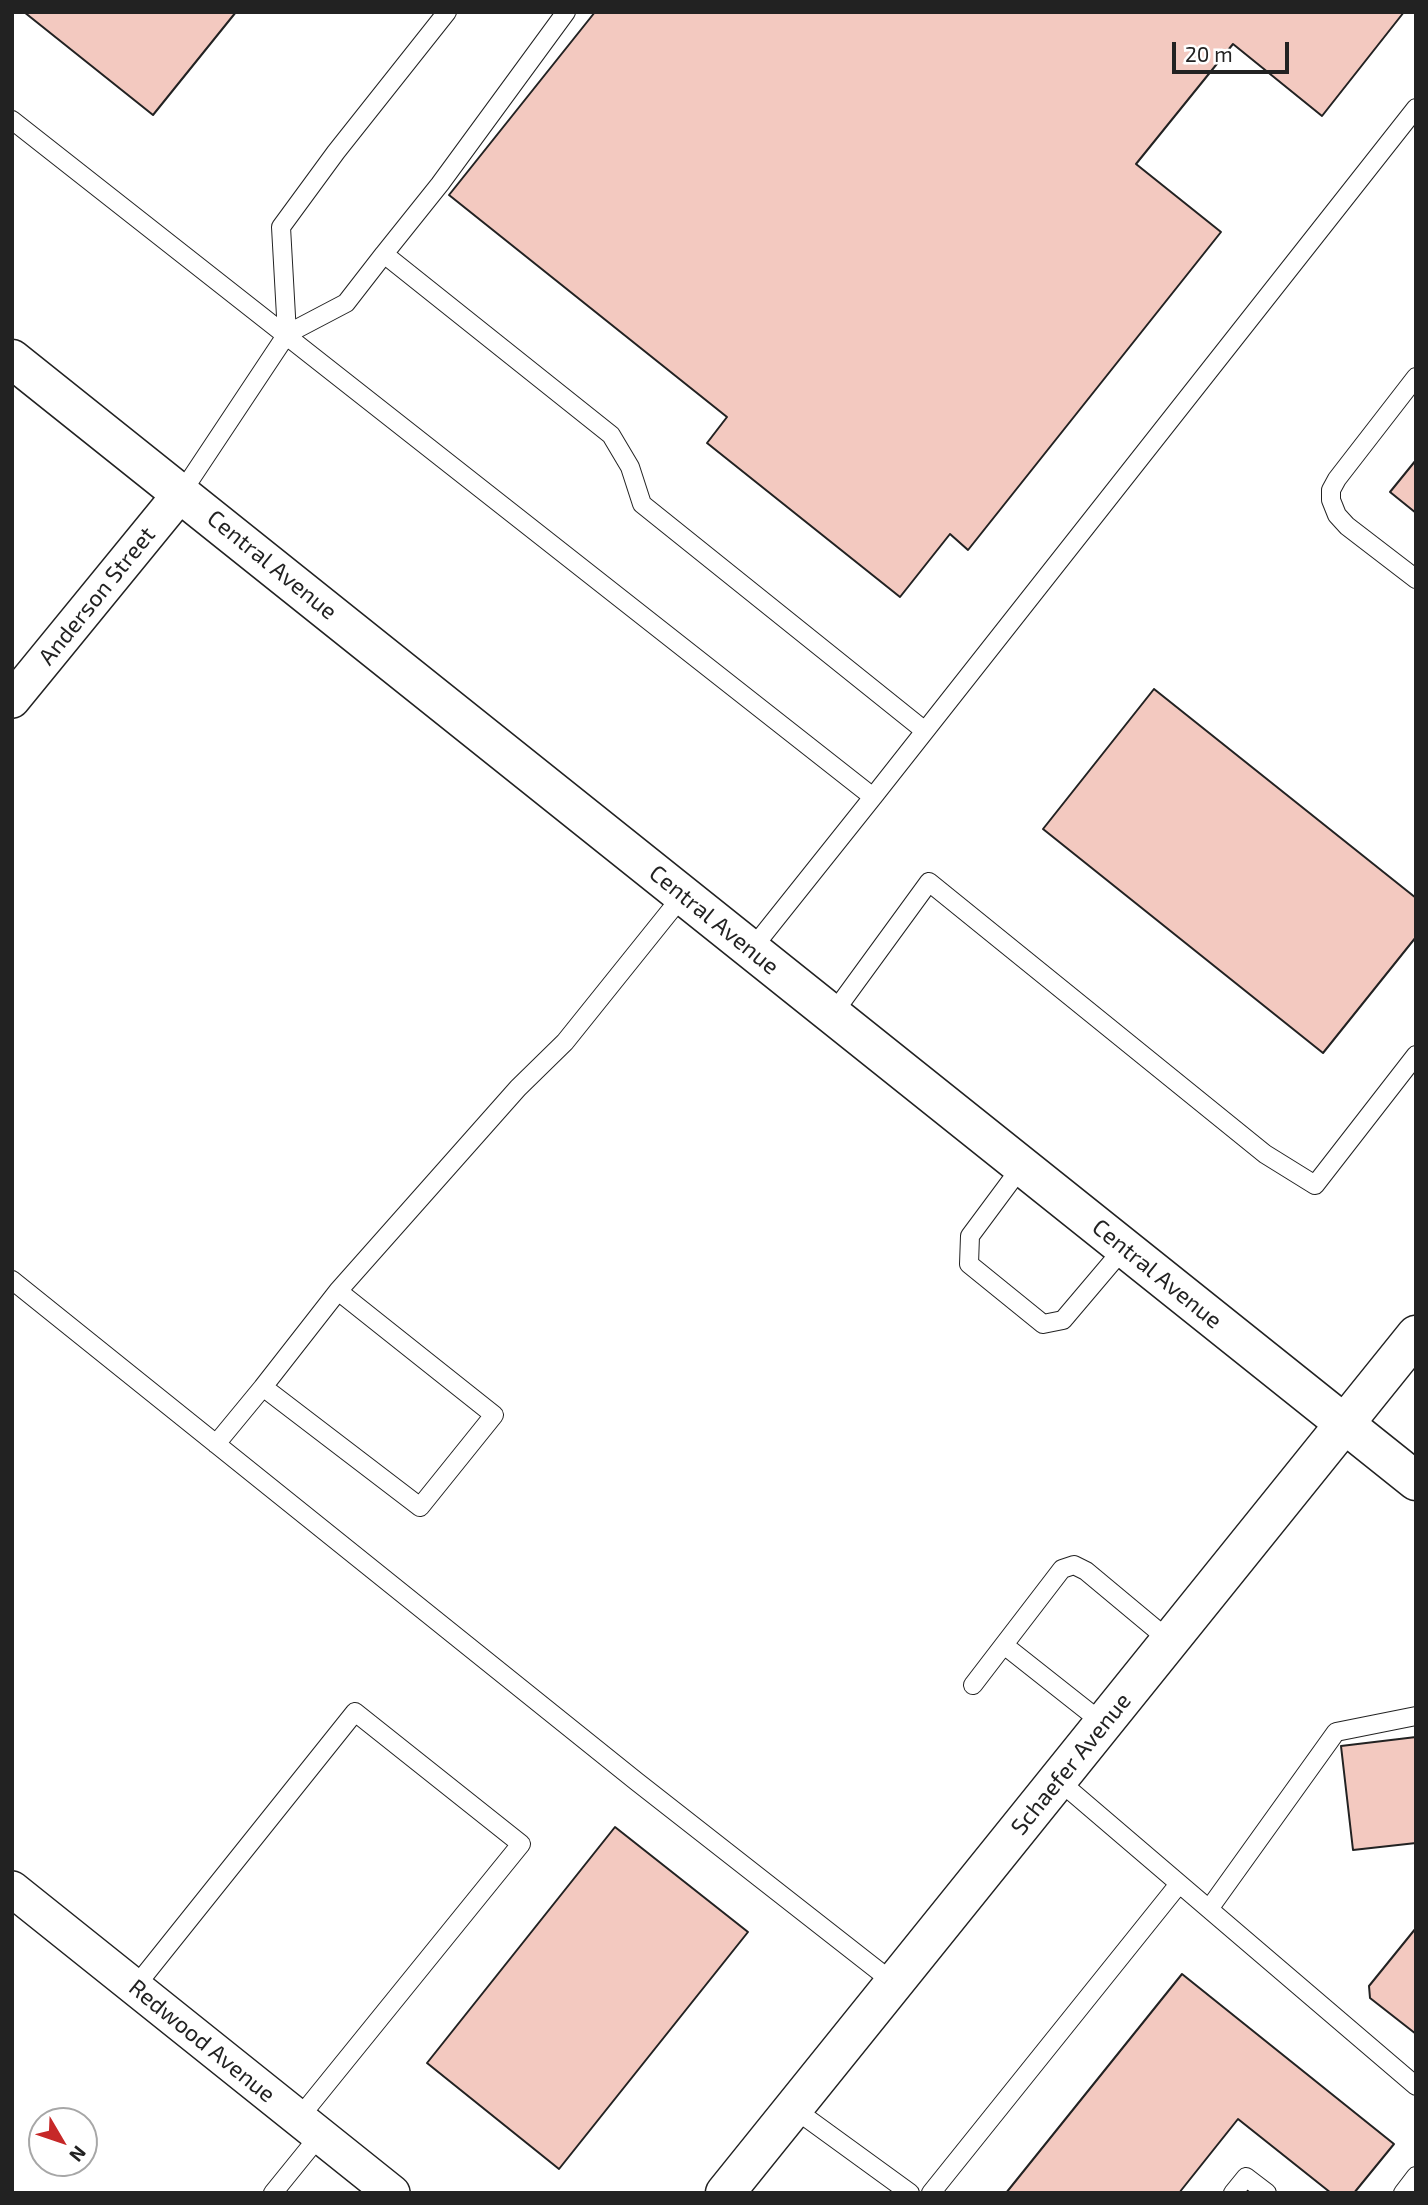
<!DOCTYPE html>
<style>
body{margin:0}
#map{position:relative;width:1428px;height:2205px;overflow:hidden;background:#fff;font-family:"Exo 2",sans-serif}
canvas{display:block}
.frame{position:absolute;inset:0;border:14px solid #222;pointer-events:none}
.north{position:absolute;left:28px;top:2107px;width:70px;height:70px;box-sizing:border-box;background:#fff;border:2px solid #a7a7a7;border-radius:50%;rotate:129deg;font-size:19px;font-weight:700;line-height:28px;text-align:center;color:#222}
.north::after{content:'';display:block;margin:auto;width:24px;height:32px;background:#c62828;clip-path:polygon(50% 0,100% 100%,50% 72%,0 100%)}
.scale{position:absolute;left:1172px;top:42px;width:117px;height:32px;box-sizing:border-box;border:4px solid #222;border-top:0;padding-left:9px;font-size:21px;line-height:24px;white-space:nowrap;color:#222;-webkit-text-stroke:5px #fff;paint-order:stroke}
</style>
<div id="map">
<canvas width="1428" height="2205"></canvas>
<div class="frame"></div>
<div class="north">N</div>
<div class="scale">20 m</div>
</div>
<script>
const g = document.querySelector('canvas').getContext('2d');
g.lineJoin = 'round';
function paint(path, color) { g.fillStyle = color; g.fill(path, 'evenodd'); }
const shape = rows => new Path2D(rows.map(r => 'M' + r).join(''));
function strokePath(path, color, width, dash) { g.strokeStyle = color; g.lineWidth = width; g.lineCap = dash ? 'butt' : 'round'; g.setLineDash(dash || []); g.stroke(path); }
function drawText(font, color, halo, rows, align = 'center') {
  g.font = font + ' "Exo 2",sans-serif'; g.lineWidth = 5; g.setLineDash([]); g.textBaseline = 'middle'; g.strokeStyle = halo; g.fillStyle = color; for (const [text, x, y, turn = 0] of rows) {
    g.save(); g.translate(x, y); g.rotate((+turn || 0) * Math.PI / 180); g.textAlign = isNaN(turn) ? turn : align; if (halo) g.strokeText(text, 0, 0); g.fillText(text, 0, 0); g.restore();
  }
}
const building = shape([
 [24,12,236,12,153,115,24,12],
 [595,12,1404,12,1322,116,1233,44,1136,164,1221,232,968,550,950,534,900,597,707,443,727,417,449,195,595,12],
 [1416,460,1416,513,1390,492,1416,460],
 [1154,689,1416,898,1416,937,1323,1053,1043,829,1154,689],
 [1416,1737,1416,1843,1353,1850,1341,1746,1416,1737],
 [615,1827,748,1932,559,2169,427,2063,615,1827],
 [1416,1928,1416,2034,1370,1998,1369,1986,1416,1928],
 [1182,1974,1394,2144,1354,2193,1331,2193,1238,2119,1179,2193,1006,2193,1182,1974]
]);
const lane = shape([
 [12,120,873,797,751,950],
 [384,254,440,184,566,12],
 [287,334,281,227,336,152,447,12],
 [1416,377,1337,479,1331,490,1331,500,1337,515,1347,526,1416,579],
 [182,492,287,334,346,303,384,254,611,435,630,467,642,504,925,731,873,797],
 [925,731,1416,108],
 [832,1015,929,882,1265,1154,1315,1185,1416,1055],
 [1022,1166,970,1236,969,1264,1043,1324,1063,1320,1124,1248],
 [12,1280,636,1781,894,1983],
 [263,1387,338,1291],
 [216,1444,263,1387,420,1507,494,1415,338,1291,518,1088,565,1042,683,895],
 [1004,1645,1104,1724],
 [973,1685,1062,1569,1074,1565,1086,1571,1170,1641],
 [1058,1780,1416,2086],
 [1209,1909,1336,1732,1416,1716],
 [135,1987,355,1712,521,1844,299,2118],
 [793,2108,910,2193],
 [273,2193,320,2135],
 [931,2193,1179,1884],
 [1233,2193,1246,2177,1267,2193],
 [1403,2193,1416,2176]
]);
const street = shape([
 [12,700,182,492],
 [12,1889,392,2193]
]);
const secondary = shape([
 [725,2193,1416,1335]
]);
const primary = shape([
 [12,359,1416,1481]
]);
const streetNames = [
 ["Central Avenue",272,565,39],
 ["Anderson Street",97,596,-51],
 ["Central Avenue",714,920,39],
 ["Central Avenue",1157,1274,39],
 ["Schaefer Avenue",1071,1764,-51],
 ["Redwood Avenue",202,2041,39]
];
paint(building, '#f3c9c0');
strokePath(building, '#222', 2);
strokePath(lane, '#222', 20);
strokePath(street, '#222', 38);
strokePath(secondary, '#222', 41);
strokePath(primary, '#222', 41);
strokePath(lane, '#fff', 18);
strokePath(street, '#fff', 35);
strokePath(secondary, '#fff', 38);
strokePath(primary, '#fff', 38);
drawText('23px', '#222', '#fff', streetNames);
</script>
